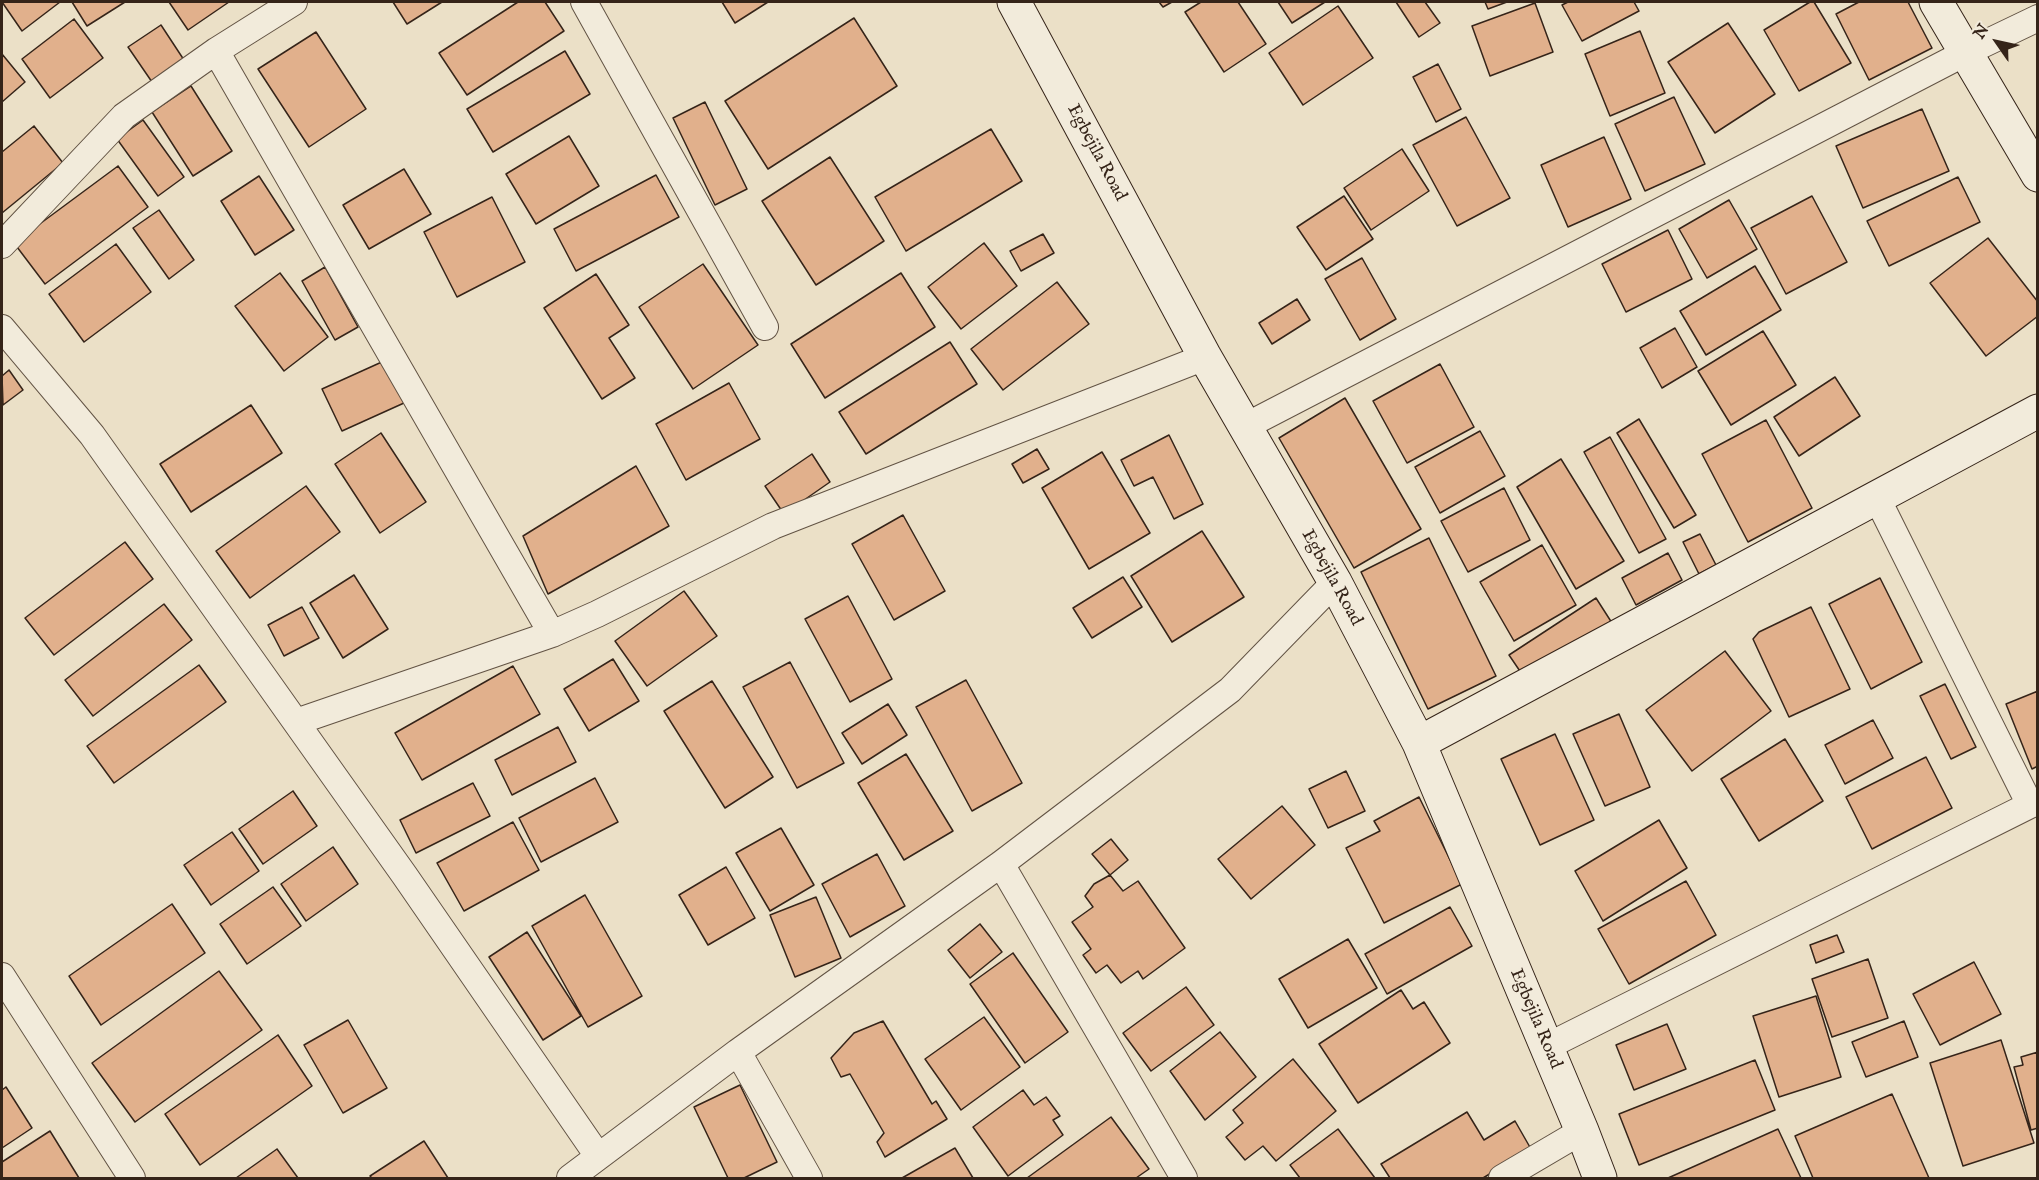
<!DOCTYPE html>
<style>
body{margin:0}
#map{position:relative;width:2039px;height:1180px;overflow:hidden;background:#ebe0c7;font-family:"IM FELL English",serif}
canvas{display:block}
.frame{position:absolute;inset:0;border:3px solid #352419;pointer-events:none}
.north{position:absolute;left:1967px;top:12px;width:60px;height:60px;-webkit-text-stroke:4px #f2ebdb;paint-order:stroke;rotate:304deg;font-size:16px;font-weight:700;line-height:24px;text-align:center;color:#352419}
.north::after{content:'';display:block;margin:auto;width:21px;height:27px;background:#352419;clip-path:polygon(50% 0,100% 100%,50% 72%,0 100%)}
</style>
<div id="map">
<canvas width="2039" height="1180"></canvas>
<div class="frame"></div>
<div class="north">N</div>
</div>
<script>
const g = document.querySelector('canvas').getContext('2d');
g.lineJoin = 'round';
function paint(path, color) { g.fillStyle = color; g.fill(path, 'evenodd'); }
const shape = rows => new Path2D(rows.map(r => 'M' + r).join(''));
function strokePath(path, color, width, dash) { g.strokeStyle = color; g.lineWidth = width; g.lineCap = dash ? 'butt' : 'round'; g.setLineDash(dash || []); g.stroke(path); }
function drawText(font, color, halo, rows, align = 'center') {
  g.font = font + ' "IM FELL English",serif'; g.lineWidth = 4.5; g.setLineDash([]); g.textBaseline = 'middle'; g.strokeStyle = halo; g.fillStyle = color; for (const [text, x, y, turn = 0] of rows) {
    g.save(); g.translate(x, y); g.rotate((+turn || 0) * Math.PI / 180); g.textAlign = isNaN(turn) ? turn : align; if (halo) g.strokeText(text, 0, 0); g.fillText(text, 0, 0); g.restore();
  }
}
const building = shape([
 [2,2,60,2,22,31,2,2],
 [72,2,125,2,87,26,72,2],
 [169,2,229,2,188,30,169,2],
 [393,2,442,2,407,24,393,2],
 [518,2,545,2,564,31,467,95,439,53,518,2],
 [722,2,768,2,735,23,722,2],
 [1159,2,1172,2,1163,7,1159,2],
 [1201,2,1238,2,1266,44,1224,72,1185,12,1201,2],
 [1278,2,1325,2,1292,23,1278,2],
 [1396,2,1425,2,1440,23,1419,37,1396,2],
 [1485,2,1507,2,1488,9,1485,2],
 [1568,2,1634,2,1639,11,1582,41,1562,5,1568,2],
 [1810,2,1814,2,1851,63,1799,91,1764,30,1810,2],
 [1859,2,1908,2,1932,48,1869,80,1836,14,1859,2],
 [1535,3,1553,52,1490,76,1472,26,1535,3],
 [1338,6,1373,58,1303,105,1269,53,1338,6],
 [854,18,897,86,768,169,725,101,854,18],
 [74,19,103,58,50,98,22,59,74,19],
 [1728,23,1775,94,1715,133,1668,62,1728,23],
 [161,25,184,60,152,82,128,47,161,25],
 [1640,31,1665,93,1610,116,1585,54,1640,31],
 [316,32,366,109,309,147,258,69,316,32],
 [565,51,590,94,493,152,467,109,565,51],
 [2,54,25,82,2,102,2,54],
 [1438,64,1461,109,1436,122,1413,77,1438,64],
 [191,86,232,151,193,176,152,112,191,86],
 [1674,97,1705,164,1645,191,1615,124,1674,97],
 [705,102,747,189,715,205,673,118,705,102],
 [1922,109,1949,171,1863,208,1836,146,1922,109],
 [1466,117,1510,198,1457,226,1413,145,1466,117],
 [143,120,184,177,158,196,117,139,143,120],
 [34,126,63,163,2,213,2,152,34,126],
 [991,129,1022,181,906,251,875,197,991,129],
 [569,136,599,186,536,224,506,174,569,136],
 [1604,137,1631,199,1568,227,1541,165,1604,137],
 [1402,149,1429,191,1371,230,1344,188,1402,149],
 [830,157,884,241,816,285,762,201,830,157],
 [118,166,148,207,45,284,14,243,118,166],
 [404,169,431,214,369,249,343,205,404,169],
 [656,175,679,217,576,271,554,229,656,175],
 [259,176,294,230,255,255,221,201,259,176],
 [1958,177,1980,222,1889,266,1867,221,1958,177],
 [1344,196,1373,239,1326,270,1297,227,1344,196],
 [1812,196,1847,262,1786,294,1751,228,1812,196],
 [492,197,525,262,457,297,424,232,492,197],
 [1729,200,1757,249,1707,278,1679,229,1729,200],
 [159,210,194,260,169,279,133,228,159,210],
 [1668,230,1692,279,1626,312,1602,264,1668,230],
 [1043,234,1054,253,1021,271,1010,251,1043,234],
 [1988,238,2038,302,2038,316,1986,356,1930,283,1988,238],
 [984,243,1017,286,961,329,928,287,984,243],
 [116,244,151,292,84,342,49,294,116,244],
 [1362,258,1396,319,1360,340,1325,279,1362,258],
 [703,264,758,345,693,389,639,307,703,264],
 [1755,266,1781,310,1706,355,1680,311,1755,266],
 [325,267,358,327,335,340,302,281,325,267],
 [280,273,328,337,284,371,235,306,280,273],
 [901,273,935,327,825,398,791,344,901,273],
 [596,274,629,325,609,338,635,378,602,399,544,308,596,274],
 [1057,282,1089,324,1003,390,971,349,1057,282],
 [1297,299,1310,320,1272,344,1259,323,1297,299],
 [1675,328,1697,367,1662,388,1640,348,1675,328],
 [1763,331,1796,385,1731,425,1698,371,1763,331],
 [950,342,977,384,866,454,839,412,950,342],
 [384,361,404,403,342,431,322,389,384,361],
 [1440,364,1474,427,1407,463,1373,401,1440,364],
 [9,370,23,390,3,405,2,376,9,370],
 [1835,377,1860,416,1799,456,1774,417,1835,377],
 [729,383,760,439,686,480,656,424,729,383],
 [1345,398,1421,529,1354,568,1279,438,1345,398],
 [251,405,282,453,191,512,160,464,251,405],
 [1639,419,1696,515,1674,528,1617,433,1639,419],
 [1766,420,1812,508,1748,542,1702,454,1766,420],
 [1480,431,1505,476,1440,513,1415,467,1480,431],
 [381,433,426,502,380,533,335,464,381,433],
 [1169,435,1203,504,1174,519,1153,477,1134,486,1121,460,1169,435],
 [1610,437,1666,539,1639,553,1584,452,1610,437],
 [1037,449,1049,469,1023,483,1012,464,1037,449],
 [1102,452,1150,533,1089,569,1042,488,1102,452],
 [812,454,830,482,784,514,765,486,812,454],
 [1561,459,1624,561,1576,589,1517,487,1561,459],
 [636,466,669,526,548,594,523,536,636,466],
 [306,486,340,532,250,598,216,551,306,486],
 [1504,488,1530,540,1468,572,1441,521,1504,488],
 [903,515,945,591,894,620,852,544,903,515],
 [1202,531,1244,597,1172,642,1131,576,1202,531],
 [1700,534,1716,565,1699,574,1683,542,1700,534],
 [1429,538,1496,676,1428,709,1361,572,1429,538],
 [125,542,153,579,54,655,25,618,125,542],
 [1542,545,1576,605,1514,641,1480,582,1542,545],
 [1668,553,1682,580,1636,605,1622,578,1668,553],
 [354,575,388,629,343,658,310,603,354,575],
 [1123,577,1142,607,1092,638,1073,608,1123,577],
 [1880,578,1922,662,1871,689,1829,604,1880,578],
 [684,591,717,636,647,686,615,641,684,591],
 [848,596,892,679,850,702,805,619,848,596],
 [1596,598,1612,623,1526,680,1509,655,1596,598],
 [164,604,192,640,93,716,65,680,164,604],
 [302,607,319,638,284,656,268,625,302,607],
 [1811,607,1850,689,1789,717,1753,639,1759,632,1811,607],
 [1725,651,1771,711,1692,771,1646,710,1725,651],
 [613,659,639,701,589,731,564,689,613,659],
 [790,662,844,763,797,788,743,687,790,662],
 [199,665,226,702,114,783,87,746,199,665],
 [513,666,540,714,422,780,395,733,513,666],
 [966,680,1022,783,972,811,916,707,966,680],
 [712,681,773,777,725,808,664,711,712,681],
 [1945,684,1976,747,1951,759,1920,696,1945,684],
 [2038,691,2038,766,2032,769,2006,704,2038,691],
 [888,704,907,735,862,764,842,733,888,704],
 [1619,714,1650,787,1605,806,1573,734,1619,714],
 [1873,720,1893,758,1845,784,1825,745,1873,720],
 [558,727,576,762,512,795,495,760,558,727],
 [1555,734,1594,820,1540,845,1501,759,1555,734],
 [1785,739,1823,801,1759,841,1721,779,1785,739],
 [906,754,953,831,904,860,858,783,906,754],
 [1926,757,1952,808,1872,849,1846,797,1926,757],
 [1346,771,1365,811,1328,828,1309,789,1346,771],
 [595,778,618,822,541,862,519,818,595,778],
 [473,783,490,816,416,853,400,820,473,783],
 [293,791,317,826,263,864,239,829,293,791],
 [1419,797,1462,884,1384,923,1346,848,1380,831,1374,821,1419,797],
 [1282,806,1315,845,1251,899,1218,859,1282,806],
 [1659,820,1687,868,1603,921,1575,871,1659,820],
 [513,822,539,870,464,911,437,863,513,822],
 [781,828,814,885,770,911,736,853,781,828],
 [232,832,259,871,211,905,184,865,232,832],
 [1111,839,1128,860,1110,875,1092,854,1111,839],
 [333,847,358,884,306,921,281,884,333,847],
 [877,854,905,906,850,937,822,884,877,854],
 [726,867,755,918,708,945,679,895,726,867],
 [1110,875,1123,891,1138,881,1185,948,1143,979,1138,971,1121,983,1107,965,1096,973,1083,955,1091,949,1072,922,1093,907,1085,896,1094,884,1110,875],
 [1686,881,1716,935,1629,984,1598,929,1686,881],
 [273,887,301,926,247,964,220,924,273,887],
 [585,895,642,996,588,1027,532,926,585,895],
 [816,897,841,958,795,977,770,915,816,897],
 [172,904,205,953,101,1025,69,976,172,904],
 [1450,907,1472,946,1387,994,1365,954,1450,907],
 [980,924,1002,952,970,978,948,950,980,924],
 [527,932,581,1016,543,1040,489,957,527,932],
 [1837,935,1844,952,1816,963,1810,945,1837,935],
 [1348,939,1377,988,1308,1028,1279,979,1348,939],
 [1013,953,1068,1032,1025,1063,970,984,1013,953],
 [1868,959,1888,1018,1832,1037,1812,979,1868,959],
 [1974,962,2001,1014,1940,1045,1913,994,1974,962],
 [219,971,262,1030,135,1122,92,1063,219,971],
 [1186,987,1214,1025,1151,1071,1123,1033,1186,987],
 [1401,990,1413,1009,1424,1002,1450,1043,1358,1103,1319,1044,1401,990],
 [1816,996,1841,1077,1779,1097,1753,1016,1816,996],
 [984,1017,1020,1067,961,1110,925,1059,984,1017],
 [348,1020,387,1088,343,1113,304,1045,348,1020],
 [883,1021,932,1104,936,1101,947,1119,885,1157,877,1142,884,1133,850,1074,841,1077,831,1058,854,1033,883,1021],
 [1904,1021,1918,1057,1866,1077,1852,1042,1904,1021],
 [1667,1024,1686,1069,1634,1090,1616,1045,1667,1024],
 [1220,1032,1256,1077,1205,1120,1170,1071,1220,1032],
 [278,1035,312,1086,200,1165,165,1114,278,1035],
 [2001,1040,2034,1143,1963,1166,1930,1063,2001,1040],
 [2038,1052,2038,1128,2031,1130,2014,1067,2023,1065,2021,1057,2038,1052],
 [1293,1059,1336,1111,1276,1161,1263,1146,1245,1160,1226,1137,1243,1123,1233,1110,1293,1059],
 [1755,1060,1775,1110,1639,1165,1619,1114,1755,1060],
 [740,1085,777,1162,744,1178,728,1178,694,1107,740,1085],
 [6,1087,32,1128,2,1148,2,1090,6,1087],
 [1023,1090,1034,1105,1046,1097,1060,1116,1053,1120,1063,1135,1008,1176,973,1127,1023,1090],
 [1892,1094,1929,1178,1813,1178,1795,1136,1892,1094],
 [1467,1112,1484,1140,1515,1121,1531,1149,1483,1178,1390,1178,1381,1164,1467,1112],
 [1111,1117,1149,1169,1136,1178,1027,1178,1111,1117],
 [1338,1129,1375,1178,1300,1178,1290,1165,1338,1129],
 [1778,1129,1801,1178,1668,1178,1778,1129],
 [50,1131,79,1178,2,1178,2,1162,50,1131],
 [424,1141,448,1178,372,1178,370,1176,424,1141],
 [955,1148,973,1178,902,1178,955,1148],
 [277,1149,298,1178,236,1178,277,1149]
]);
const street = shape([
 [584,2,765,327],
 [216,51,552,634,597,614,773,526,1205,357],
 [2,245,124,116,216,51,294,2],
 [2,328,92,435,405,876,598,1156],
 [1246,426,1965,53,2038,18],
 [1876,496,2030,805],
 [296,722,552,634],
 [1001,864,1184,1178],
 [2,976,132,1178],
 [1546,1047,2038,801],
 [738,1052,809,1178],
 [570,1178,738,1052,1001,864,1230,690,1335,582],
 [1502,1178,1582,1131]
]);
const secondary = shape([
 [1014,2,1205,357,1335,582,1419,743,1582,1131,1600,1178],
 [1936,2,2038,175],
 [1419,743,2038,411]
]);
const streetNames = [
 ["Egbejila Road",1096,153,62],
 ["Egbejila Road",1331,578,61],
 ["Egbejila Road",1535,1019,67]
];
paint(building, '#e1b08c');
strokePath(building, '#352419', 1.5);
strokePath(street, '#625344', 28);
strokePath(secondary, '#352419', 35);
strokePath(street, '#f2ebdb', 26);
strokePath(secondary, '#f2ebdb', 33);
drawText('18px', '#352419', '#f2ebdb', streetNames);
</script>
